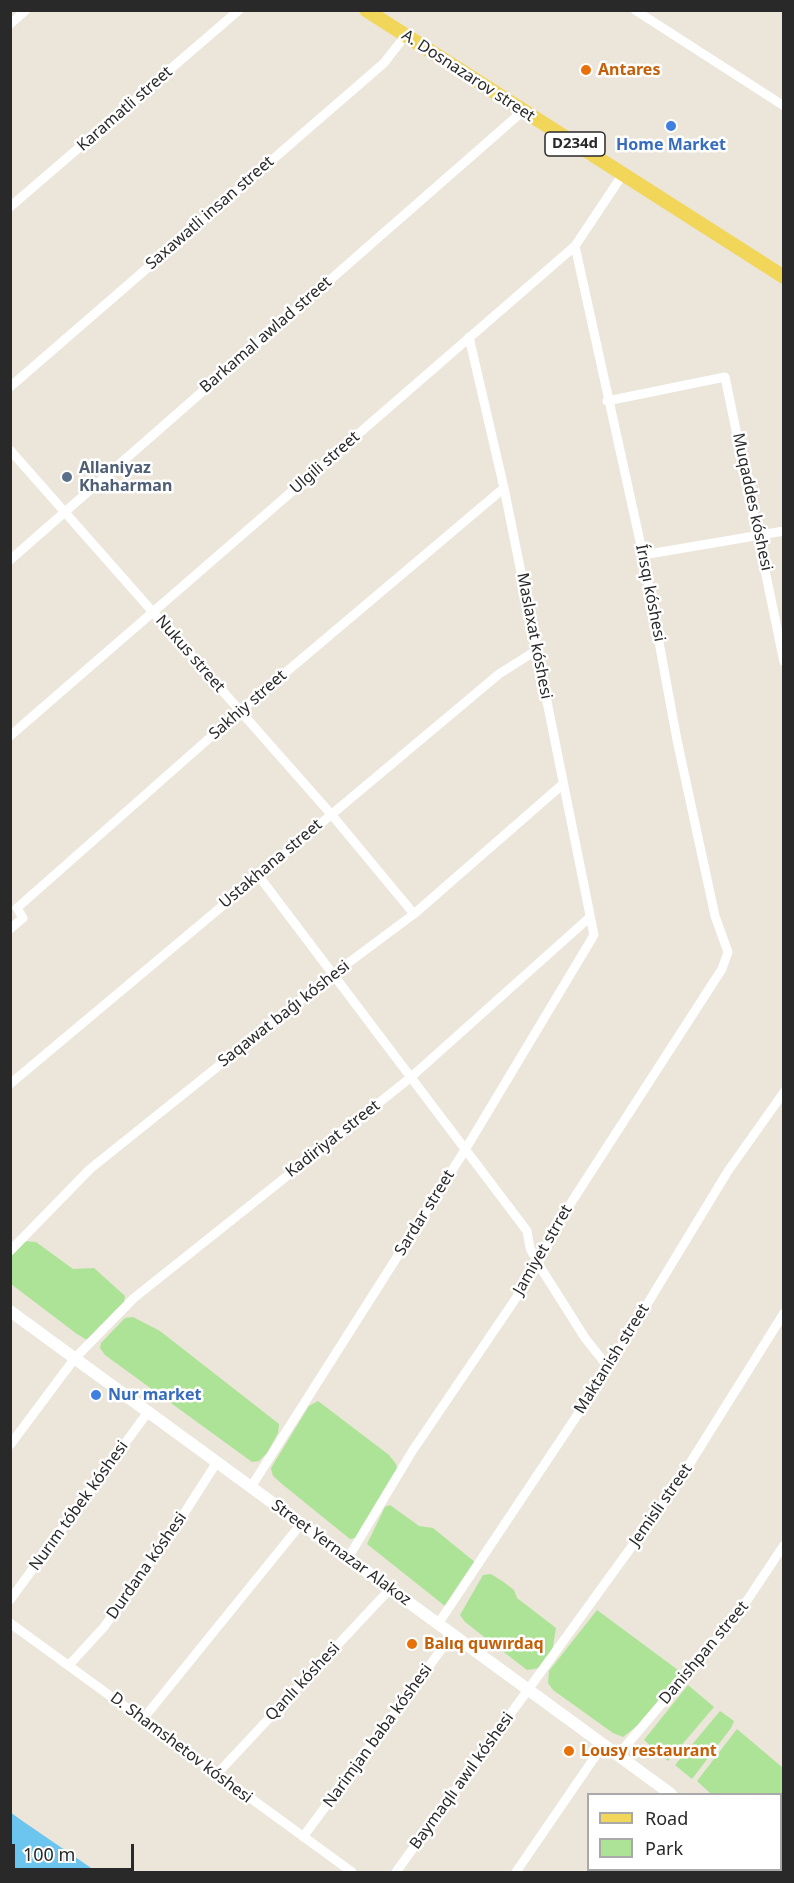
<!DOCTYPE html>
<meta charset="utf-8">
<style>
body{margin:0}
#map{position:relative;width:794px;height:1883px;overflow:hidden;background:#ebe5da;font-family:"Noto Sans",sans-serif}
canvas{display:block}
.frame{position:absolute;inset:0;border:12px solid #292929;pointer-events:none}
.legend{position:absolute;left:587px;top:1793px;width:195px;height:78px;box-sizing:border-box;background:#fff;border:2px solid #a9a9a9;margin:0;padding:8px 10px;list-style:none;font-size:18px;color:#292929}
.legend li{display:flex;align-items:center;gap:12px;height:30px}
.legend b{width:30px;border:2px solid #a9a9a9}
.scale{position:absolute;left:12px;top:1844px;width:122px;height:27px;box-sizing:border-box;border:3px solid #292929;border-top:0;padding-left:8px;font-size:18px;line-height:21px;white-space:nowrap;color:#292929;-webkit-text-stroke:4px #fff;paint-order:stroke}
</style>
<div id="map">
<canvas width="794" height="1883"></canvas>
<div class="frame"></div>
<ul class="legend">
<li><b style="height:8px;background:#f1d65a"></b>Road</li>
<li><b style="height:16px;background:#ace396"></b>Park</li>
</ul>
<div class="scale">100 m</div>
</div>
<script>
const g = document.querySelector('canvas').getContext('2d');
g.lineJoin = 'round';
function paint(path, color) { g.fillStyle = color; g.fill(path, 'evenodd'); }
const shape = rows => new Path2D(rows.map(r => 'M' + r).join(''));
function strokePath(path, color, width, dash) { g.strokeStyle = color; g.lineWidth = width; g.lineCap = dash ? 'butt' : 'round'; g.setLineDash(dash || []); g.stroke(path); }
function drawText(font, color, halo, rows, align = 'center') {
  g.font = font + ' "Noto Sans",sans-serif'; g.lineWidth = 5; g.setLineDash([]); g.textBaseline = 'middle'; g.strokeStyle = halo; g.fillStyle = color; for (const [text, x, y, turn = 0] of rows) {
    g.save(); g.translate(x, y); g.rotate((+turn || 0) * Math.PI / 180); g.textAlign = isNaN(turn) ? turn : align; if (halo) g.strokeText(text, 0, 0); g.fillText(text, 0, 0); g.restore();
  }
}
const green = shape([
 [23,1241,36,1242,73,1269,94,1268,125,1296,124,1302,87,1340,77,1334,11,1284,10,1257],
 [133,1317,160,1331,279,1424,278,1433,267,1453,259,1461,252,1462,105,1355,100,1348,101,1343,125,1318],
 [318,1401,389,1455,396,1464,398,1472,356,1538,350,1539,282,1484,273,1476,271,1468,309,1406],
 [390,1505,419,1526,433,1528,476,1563,445,1606,367,1544,385,1507],
 [491,1574,505,1583,514,1590,517,1598,556,1628,552,1652,540,1668,527,1670,465,1622,460,1615,483,1575],
 [597,1610,682,1673,638,1725,623,1737,613,1733,553,1690,548,1683,549,1671],
 [688,1685,714,1707,668,1761,644,1740],
 [720,1711,734,1721,731,1728,692,1779,675,1765],
 [737,1729,783,1768,784,1832,781,1835,780,1794,711,1794,697,1781]
]);
const water = shape([
 [10,1812,21,1820,97,1872,11,1872]
]);
const minor = shape([
 [635,10,784,106],
 [10,24,26,10],
 [10,207,239,10],
 [10,387,384,63,405,36],
 [607,401,725,377,784,662],
 [10,450,331,814,414,914],
 [643,555,784,531],
 [10,560,523,111],
 [10,736,575,246,623,174],
 [258,875,527,1231,530,1248,537,1262,585,1338,608,1367],
 [10,929,23,918,17,908,240,711,504,488],
 [10,1084,499,674,537,650],
 [10,1251,90,1169,332,975,414,914,563,784],
 [10,1445,75,1358,134,1298,410,1078,590,917],
 [251,1487,465,1150,594,935,504,488,469,337],
 [348,1558,413,1450,531,1276,567,1209,722,969,728,952,715,916,677,740,643,555,575,246],
 [10,1600,148,1412],
 [10,1623,352,1872],
 [438,1624,606,1372,728,1171,784,1092],
 [70,1664,104,1627,178,1523,217,1462],
 [143,1719,301,1524],
 [618,1755,738,1614,784,1545],
 [216,1775,390,1589],
 [303,1837,452,1635],
 [396,1872,677,1484,784,1313],
 [516,1872,603,1745],
 [628,1872,630,1870],
 [749,1872,751,1870]
]);
const secondary = shape([
 [10,1311,671,1794],
 [773,1870,777,1872]
]);
const primary = shape([
 [366,10,784,277]
]);
const markers = [
 [586,70,6,"#e8710a"],
 [671,126,6,"#3f7fe0"],
 [67,477,6,"#5c6f8a"],
 [96,1395,6,"#3f7fe0"],
 [412,1644,6,"#e8710a"],
 [569,1751,6,"#e8710a"]
];
const shields = [
 [575,144,60]
];
const shieldNames = [
 ["D234d",575,144]
];
const foodNames = [
 ["Antares",598,70],
 ["Balıq quwırdaq",424,1644],
 ["Lousy restaurant",581,1751]
];
const streetNames = [
 ["A. Dosnazarov street",468,76,33],
 ["Karamatli street",125,109,-41],
 ["Saxawatli insan street",210,213,-41],
 ["Barkamal awlad street",266,335,-41],
 ["Ulgili street",325,463,-41],
 ["Muqaddes kóshesi",752,502,78],
 ["Írısqı kóshesi",650,593,79],
 ["Maslaxat kóshesi",534,636,79],
 ["Nukus street",190,654,49],
 ["Sakhiy street",248,705,-41],
 ["Ustakhana street",271,864,-40],
 ["Saqawat baǵı kóshesi",284,1014,-38],
 ["Kadiriyat street",333,1139,-38],
 ["Sardar street",425,1213,-58],
 ["Jamiyet strret",543,1250,-60],
 ["Maktanish street",612,1359,-58],
 ["Jemisli street",661,1505,-55],
 ["Nurım tóbek kóshesi",79,1506,-54],
 ["Street Yernazar Alakoz",341,1553,36],
 ["Durdana kóshesi",147,1566,-55],
 ["Danishpan street",704,1653,-50],
 ["Qanlı kóshesi",303,1682,-47],
 ["Narimjan baba kóshesi",378,1736,-54],
 ["D. Shamshetov kóshesi",181,1748,37],
 ["Baymaqlı awıl kóshesi",462,1781,-54]
];
const shopNames = [
 ["Home Market",671,145],
 ["Nur market",108,1395,"left"]
];
const serviceNames = [
 ["Allaniyaz",79,468],
 ["Khaharman",79,486]
];
paint(green, '#ace396');
paint(water, '#6cc5ef');
strokePath(minor, '#fff', 9);
strokePath(secondary, '#fff', 12);
strokePath(primary, '#f1d65a', 14);
for (const [x, y, r, color] of markers) { const dot = new Path2D(); dot.arc(x, y, r, 0, 2 * Math.PI); g.fillStyle = color; g.fill(dot); strokePath(dot, '#fff', 2); }
for (const [x, y, w] of shields) { const box = new Path2D(); box.roundRect(x - w / 2, y - 12, w, 24, 4.5); g.fillStyle = '#fff'; g.fill(box); strokePath(box, '#292929', 1.5); }
drawText('bold 15px', '#292929', null, shieldNames);
drawText('bold 16px', '#c56008', '#fff', foodNames, 'left');
drawText('16px', '#292929', '#fff', streetNames);
drawText('bold 16px', '#366cbe', '#fff', shopNames);
drawText('bold 16px', '#4e5e75', '#fff', serviceNames, 'left');
</script>
